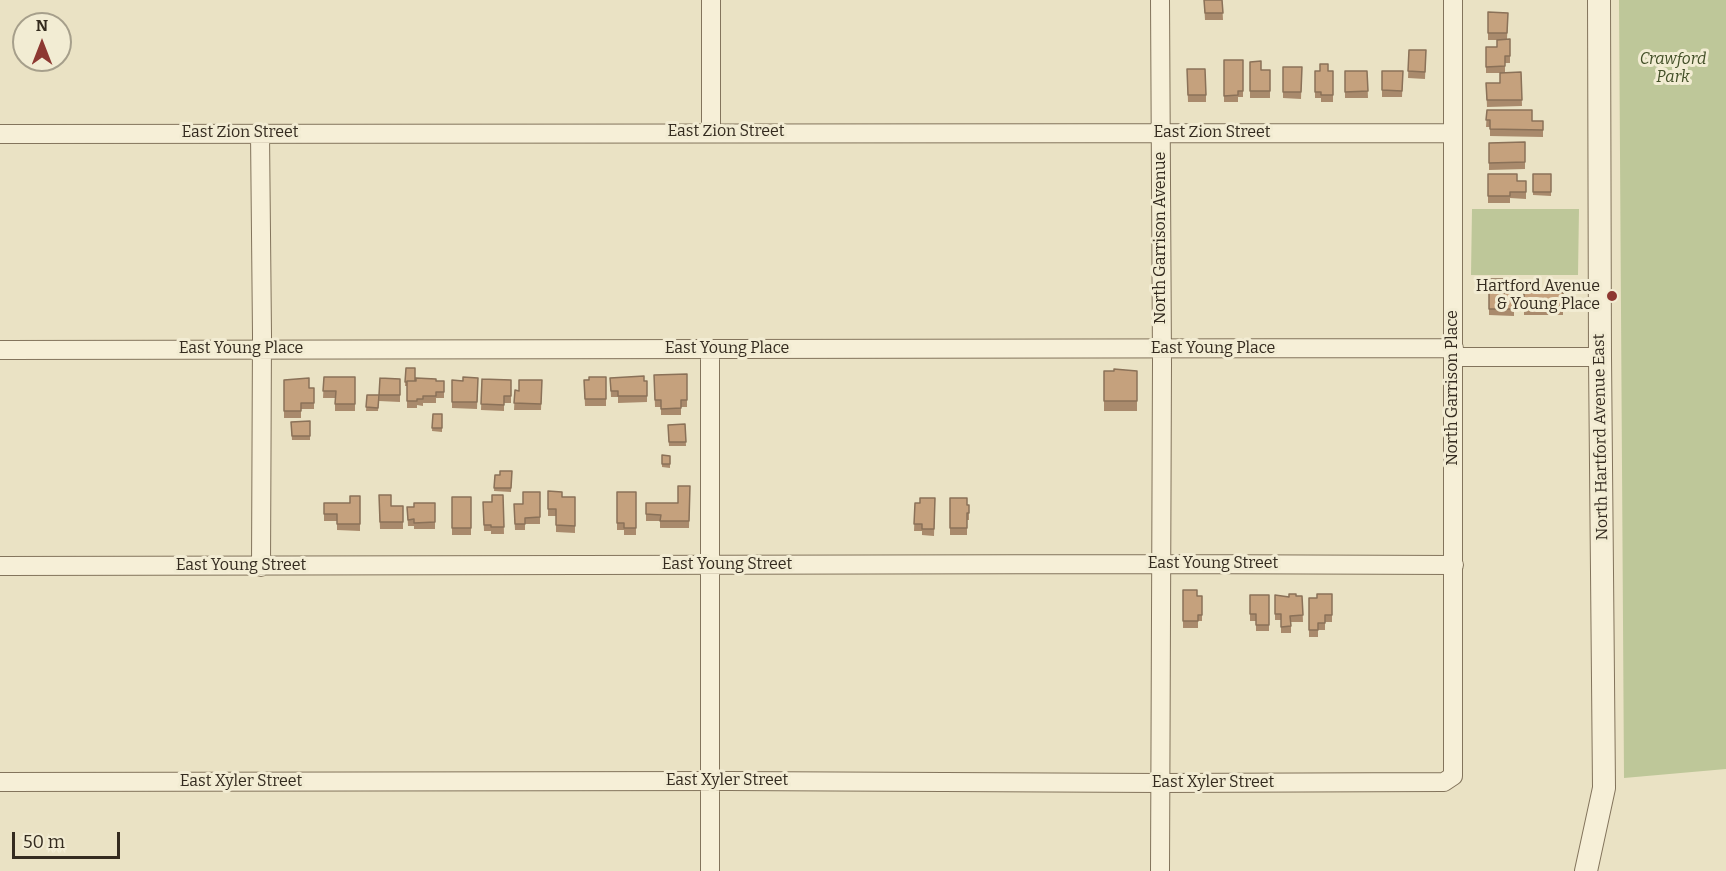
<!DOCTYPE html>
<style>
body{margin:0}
#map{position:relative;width:1726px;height:871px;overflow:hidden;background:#eae2c4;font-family:Bitter,serif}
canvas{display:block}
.north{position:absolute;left:12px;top:12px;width:60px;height:60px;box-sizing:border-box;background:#f2ecd3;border:2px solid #a69f8b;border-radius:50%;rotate:0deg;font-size:16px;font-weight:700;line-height:24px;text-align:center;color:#342b1f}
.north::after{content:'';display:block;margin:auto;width:21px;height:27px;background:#8d3831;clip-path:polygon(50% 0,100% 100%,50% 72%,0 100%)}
.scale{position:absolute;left:12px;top:832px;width:108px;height:27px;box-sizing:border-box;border:3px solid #342b1f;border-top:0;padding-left:8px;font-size:18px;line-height:21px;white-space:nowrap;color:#342b1f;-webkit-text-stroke:4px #f2ecd3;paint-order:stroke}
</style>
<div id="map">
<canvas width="1726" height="871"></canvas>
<div class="north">N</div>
<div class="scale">50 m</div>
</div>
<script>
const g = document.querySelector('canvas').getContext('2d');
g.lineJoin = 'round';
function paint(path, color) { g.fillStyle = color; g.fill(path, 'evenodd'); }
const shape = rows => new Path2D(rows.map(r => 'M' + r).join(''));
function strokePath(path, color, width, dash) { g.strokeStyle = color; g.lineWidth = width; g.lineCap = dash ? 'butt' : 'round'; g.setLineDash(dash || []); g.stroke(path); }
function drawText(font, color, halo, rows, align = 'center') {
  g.font = font + ' Bitter,serif'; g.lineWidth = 6; g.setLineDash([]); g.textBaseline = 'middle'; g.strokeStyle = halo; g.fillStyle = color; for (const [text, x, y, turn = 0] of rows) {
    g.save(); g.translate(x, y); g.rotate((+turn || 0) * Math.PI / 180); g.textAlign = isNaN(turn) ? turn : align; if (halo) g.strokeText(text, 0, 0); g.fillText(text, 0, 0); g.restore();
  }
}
const green = shape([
 [1619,0,1726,0,1726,769,1624,778],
 [1472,209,1579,209,1578,275,1471,275]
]);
const minor = shape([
 [711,0,711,132],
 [260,133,262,335,261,567],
 [0,134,1453,133],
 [0,350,1454,348],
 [1454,357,1600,357],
 [0,566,1160,564,1454,565],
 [0,782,727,781,1160,783,1444,782,1453,776,1453,0],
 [710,871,710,349],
 [1160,871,1162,363,1160,0]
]);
const tertiary = shape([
 [1586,871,1604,788,1600,357,1599,0]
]);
const wall = shape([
 [1204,0,1222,0,1223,20,1205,20],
 [1488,12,1508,13,1507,39,1510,39,1510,63,1505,63,1505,72,1521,72,1522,106,1487,107,1486,83,1500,83,1500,73,1486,73,1486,47,1497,47,1497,40,1488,40],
 [1409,50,1426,50,1425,79,1408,78],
 [1224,60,1243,60,1243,97,1238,97,1238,102,1224,102],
 [1250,62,1261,70,1270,70,1270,98,1250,98],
 [1283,67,1302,67,1301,99,1283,98],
 [1187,69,1206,95,1206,102,1188,102],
 [1315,71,1333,71,1333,102,1321,102,1321,98,1315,98],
 [1345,71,1367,71,1368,98,1345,98],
 [1382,71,1403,71,1402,97,1382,97],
 [1487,110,1532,121,1543,121,1543,137,1490,136,1490,127,1486,127],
 [1489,143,1525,162,1525,169,1489,170],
 [1488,174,1517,181,1526,181,1526,199,1510,198,1510,203,1488,203],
 [1533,174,1551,174,1551,196,1533,195],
 [1489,279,1505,293,1514,293,1514,316,1489,315],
 [1524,292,1563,292,1563,315,1524,315],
 [406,368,415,381,444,381,444,398,436,398,436,403,423,403,423,406,417,405,417,408,407,408,407,386,405,386],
 [1104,371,1137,371,1137,411,1104,411],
 [687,374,687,407,681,407,681,415,661,415,661,407,655,407,654,375],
 [324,377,355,377,355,411,335,411,335,398,323,398],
 [606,377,606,406,585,406,584,380],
 [380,378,400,379,400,402,379,401],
 [478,378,477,409,452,408,452,380,463,381],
 [610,378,647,381,647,402,618,403,618,397,611,397],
 [482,379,511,380,511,403,504,403,504,411,481,410],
 [284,380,309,388,314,388,314,409,301,409,301,418,284,418],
 [542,380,541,410,514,410,515,390,519,391],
 [367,395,379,395,378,411,366,411],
 [433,414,442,414,442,432,432,431],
 [310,421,310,440,292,440,291,422],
 [685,424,686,446,669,446,668,425],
 [662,455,670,456,670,468,662,467],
 [512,471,511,492,494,491,495,475,500,475],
 [690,486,689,528,660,528,660,521,646,521,646,503,678,503],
 [548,491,562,497,575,497,575,533,556,532,556,516,548,516],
 [540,492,540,524,525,524,525,530,515,530,514,504,523,504],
 [617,492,636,492,636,535,624,535,624,530,617,530],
 [379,495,391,506,403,506,403,529,380,529],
 [503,495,504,534,491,534,491,531,484,531,483,502,492,502],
 [360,496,360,531,337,530,337,521,324,521,324,503,350,503],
 [452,497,471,497,471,535,452,535],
 [935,498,934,536,922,535,922,531,914,531,915,503,920,503],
 [950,498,967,505,969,505,969,520,967,520,967,535,950,535],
 [435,503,435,529,414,529,414,526,408,526,407,507,414,507],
 [1183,590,1197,596,1202,596,1202,621,1198,621,1198,628,1183,628],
 [1332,594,1332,622,1325,622,1325,630,1318,630,1318,637,1309,637,1309,598,1317,598],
 [1250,595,1269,595,1269,631,1256,631,1256,621,1250,621],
 [1275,595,1289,597,1302,596,1303,622,1291,622,1291,633,1281,633,1281,620,1275,620]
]);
const building = shape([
 [1204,0,1222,0,1223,13,1205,13,1204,0],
 [1488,12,1508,13,1507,33,1488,33,1488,12],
 [1510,39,1510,56,1505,56,1505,66,1486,67,1486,47,1497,47,1497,40,1510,39],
 [1409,50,1426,50,1425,72,1408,71,1409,50],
 [1224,60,1243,60,1243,91,1238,91,1238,95,1224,96,1224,60],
 [1261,61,1261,70,1270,70,1270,91,1250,91,1250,62,1261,61],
 [1320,64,1328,64,1328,71,1333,71,1333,95,1321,95,1321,92,1315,92,1315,71,1320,71,1320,64],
 [1283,67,1302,67,1301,92,1283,92,1283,67],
 [1187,69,1205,69,1206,95,1188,95,1187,69],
 [1345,71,1367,71,1368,91,1345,92,1345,71],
 [1382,71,1403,71,1402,91,1382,90,1382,71],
 [1521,72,1522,100,1487,100,1486,83,1500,83,1500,73,1521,72],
 [1487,110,1532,110,1532,121,1543,121,1543,130,1490,129,1490,120,1486,120,1487,110],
 [1525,142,1525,162,1489,163,1489,143,1525,142],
 [1488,174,1517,174,1517,181,1526,181,1526,192,1510,192,1510,196,1488,196,1488,174],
 [1533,174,1551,174,1551,192,1533,192,1533,174],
 [1489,279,1505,279,1504,293,1514,293,1514,309,1489,309,1489,279],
 [1524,292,1563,292,1563,308,1524,308,1524,292],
 [406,368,415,368,415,381,407,381,407,382,405,382,406,368],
 [1114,369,1137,371,1137,401,1104,401,1104,371,1114,371,1114,369],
 [687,374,687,400,681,400,681,408,661,409,661,400,655,400,654,375,687,374],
 [644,376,644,381,647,381,647,396,618,396,618,391,611,391,610,378,644,376],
 [324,377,355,377,355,404,335,404,336,391,323,391,324,377],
 [463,377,478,378,477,402,452,402,452,380,463,381,463,377],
 [589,377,606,377,606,399,585,399,584,380,589,380,589,377],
 [309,378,309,388,314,388,314,403,301,403,301,411,284,411,284,380,309,378],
 [380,378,400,379,400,395,379,395,380,378],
 [416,378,436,379,436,381,444,381,444,392,436,392,436,396,423,396,423,399,417,399,417,401,407,401,407,381,416,381,416,378],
 [482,379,511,380,511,396,504,396,504,405,481,404,482,379],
 [519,380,542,380,541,404,514,403,515,390,519,391,519,380],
 [367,395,379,395,378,408,366,407,367,395],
 [433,414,442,414,442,428,432,428,433,414],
 [310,421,310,436,292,436,291,422,310,421],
 [685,424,686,442,669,442,668,425,685,424],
 [662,455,670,456,670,464,662,464,662,455],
 [500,471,512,471,511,488,494,488,495,475,500,475,500,471],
 [678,486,690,486,689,521,660,521,661,515,646,514,646,503,678,503,678,486],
 [548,491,562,492,562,497,575,497,575,526,556,525,556,509,548,509,548,491],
 [523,492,540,492,540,517,525,518,525,524,515,524,514,504,523,504,523,492],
 [617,492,636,492,636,528,624,528,624,523,617,523,617,492],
 [379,495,391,495,391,506,403,506,403,522,380,522,379,495],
 [492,495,503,495,504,527,491,527,491,525,484,525,483,502,492,502,492,495],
 [350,496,360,496,360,524,337,524,337,514,324,514,324,503,350,503,350,496],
 [452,497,471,497,471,528,452,528,452,497],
 [920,498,935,498,934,529,922,529,922,524,914,524,915,503,920,503,920,498],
 [950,498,967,498,967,505,969,505,969,513,967,513,967,528,950,528,950,498],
 [414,503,435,503,435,522,414,523,414,519,408,520,407,507,414,507,414,503],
 [1183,590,1197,590,1197,596,1202,596,1202,615,1198,615,1198,621,1183,621,1183,590],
 [1289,594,1296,594,1296,596,1302,596,1303,615,1290,616,1291,626,1281,627,1281,614,1275,614,1275,595,1289,597,1289,594],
 [1317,594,1332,594,1332,615,1325,615,1325,623,1318,623,1318,630,1309,630,1309,598,1317,598,1317,594],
 [1250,595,1269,595,1269,625,1256,625,1256,614,1250,614,1250,595]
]);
const markers = [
 [1612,296,6,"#8d3831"]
];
const parkNames = [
 ["Crawford",1673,60],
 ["Park",1673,78]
];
const streetNames = [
 ["East Zion Street",726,132],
 ["East Zion Street",240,133],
 ["East Zion Street",1212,133],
 ["North Garrison Avenue",1161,238,-90],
 ["East Young Place",241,349],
 ["East Young Place",727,349],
 ["East Young Place",1213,349],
 ["North Garrison Place",1453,388,-90],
 ["North Hartford Avenue East",1601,437,-91],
 ["East Young Street",1213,564],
 ["East Young Street",727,565],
 ["East Young Street",241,566],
 ["East Xyler Street",727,781],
 ["East Xyler Street",241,782],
 ["East Xyler Street",1213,783]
];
const poiNames = [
 ["Hartford Avenue",1600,287],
 ["& Young Place",1600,305]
];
paint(green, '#bec799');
strokePath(minor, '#83745c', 20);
strokePath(tertiary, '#83745c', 24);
strokePath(minor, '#f6efd7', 18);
strokePath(tertiary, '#f6efd7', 22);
paint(wall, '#a98a6c');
paint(building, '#c5a17d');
strokePath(building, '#8a7158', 1.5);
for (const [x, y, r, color] of markers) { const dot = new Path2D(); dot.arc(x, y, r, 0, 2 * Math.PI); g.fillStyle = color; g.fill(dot); strokePath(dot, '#f2ecd3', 2); }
drawText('italic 16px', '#424f27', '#f2ecd3', parkNames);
drawText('16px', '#342b1f', '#f2ecd3', streetNames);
drawText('16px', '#342b1f', '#f2ecd3', poiNames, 'right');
</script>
